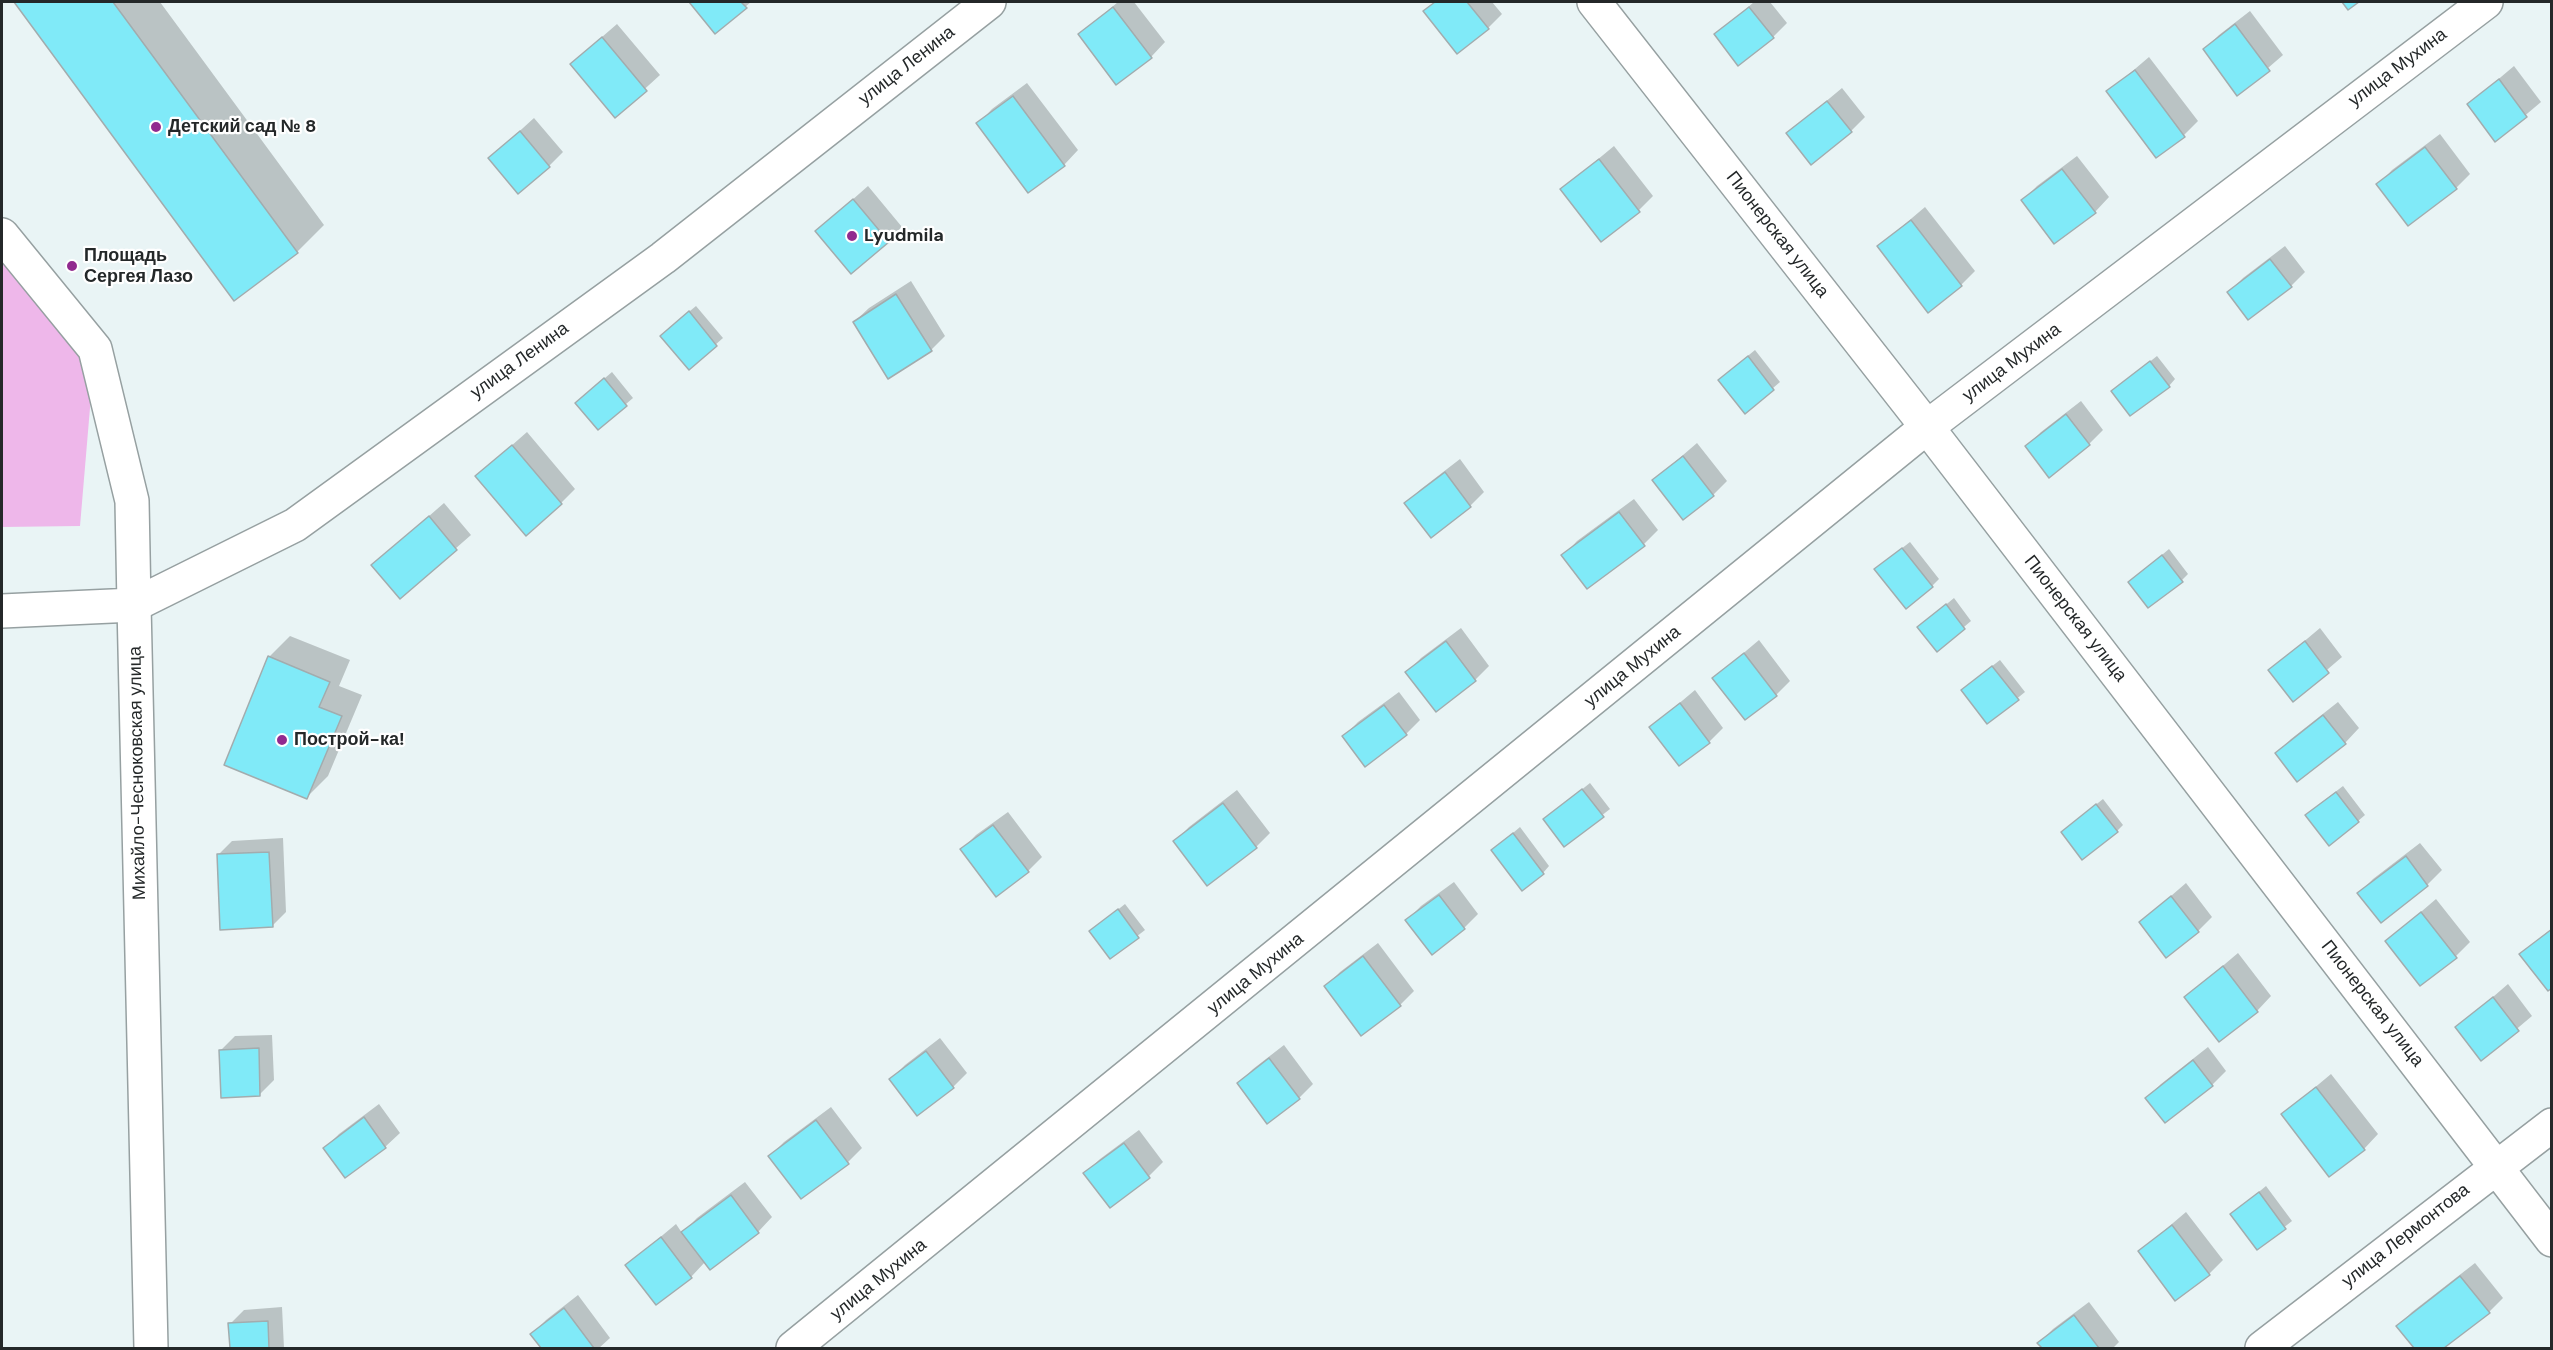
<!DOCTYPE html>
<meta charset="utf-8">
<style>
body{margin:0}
#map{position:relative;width:2553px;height:1350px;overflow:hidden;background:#e9f4f5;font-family:"DM Sans",sans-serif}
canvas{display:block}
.frame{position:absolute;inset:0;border:3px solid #242829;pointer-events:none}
</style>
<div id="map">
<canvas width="2553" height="1350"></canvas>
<div class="frame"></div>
</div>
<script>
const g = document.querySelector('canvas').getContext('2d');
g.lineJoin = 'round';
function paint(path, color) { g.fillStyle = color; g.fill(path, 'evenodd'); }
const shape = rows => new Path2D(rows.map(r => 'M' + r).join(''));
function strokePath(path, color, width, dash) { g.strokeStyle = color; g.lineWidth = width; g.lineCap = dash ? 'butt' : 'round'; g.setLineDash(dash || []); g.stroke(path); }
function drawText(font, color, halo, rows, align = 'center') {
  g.font = font + ' "DM Sans",sans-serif'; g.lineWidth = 4.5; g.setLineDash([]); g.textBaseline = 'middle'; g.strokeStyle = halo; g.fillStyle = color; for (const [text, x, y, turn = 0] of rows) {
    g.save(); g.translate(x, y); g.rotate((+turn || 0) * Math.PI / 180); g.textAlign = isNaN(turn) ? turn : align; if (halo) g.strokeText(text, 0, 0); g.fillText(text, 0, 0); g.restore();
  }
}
const green = shape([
 [2,235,95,349,80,526,2,527]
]);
const shadow = shape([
 [15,2,160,2,324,225,297,252,234,298],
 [691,2,751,2,715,32],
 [1118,2,1134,2,1165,42,1151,57,1116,82,1080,34],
 [1434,2,1492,2,1502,14,1488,28,1425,11],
 [1754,2,1770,2,1787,23,1773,37,1716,35],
 [2250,11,2283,55,2238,94,2205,49,2219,35],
 [617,24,660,75,615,116,587,50],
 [2149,57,2198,121,2184,135,2108,92],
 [2514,66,2541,102,2496,140,2469,104],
 [1027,83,1078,150,1064,165,978,124,992,109],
 [1842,88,1865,117,1851,131,1788,133],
 [534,118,563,152,549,166,490,158],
 [2440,134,2470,174,2456,188,2378,185,2392,170],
 [1614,146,1653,196,1639,210,1562,189],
 [2077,156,2109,197,2095,212,2023,200,2037,186],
 [868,186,902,227,851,272,817,231],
 [1925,207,1975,271,1961,285,1879,246],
 [2285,246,2305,272,2291,286,2229,292,2243,278],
 [911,281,945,336,931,350,854,322,869,308],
 [696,306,723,338,689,368,668,329],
 [1755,350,1780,382,1745,412,1727,373],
 [2157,356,2175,379,2169,386,2113,391],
 [612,372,633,398,598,428,584,396],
 [2081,401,2103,430,2089,444,2027,446,2041,432],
 [527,432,575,489,561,503,477,476],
 [1697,443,1727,481,1713,495,1654,480],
 [1460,459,1484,492,1470,506,1406,503,1421,489],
 [1634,499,1658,530,1644,544,1587,587,1563,556,1577,541],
 [444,503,471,535,400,597,373,565],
 [1910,542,1939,579,1932,586,1883,563],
 [2169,549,2188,574,2182,580,2130,582],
 [1954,598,1971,621,1937,650,1919,627],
 [1461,628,1489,666,1475,680,1407,672,1421,658],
 [2320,628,2342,657,2293,699,2270,670],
 [290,636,350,660,339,686,362,695,328,776,307,797,269,657],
 [1759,640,1790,681,1776,695,1714,678],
 [2000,660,2025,692,1988,722,1969,684],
 [1695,690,1723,728,1709,742,1651,727],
 [1399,692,1420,720,1406,734,1344,736,1358,722],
 [2338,702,2359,728,2345,743,2277,753,2291,739],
 [1590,783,1610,809,1564,845,1545,819],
 [2343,786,2365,815,2358,821,2313,809],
 [1237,790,1270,833,1256,847,1175,841,1189,827],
 [2103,799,2123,825,2117,831,2069,826],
 [1008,812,1042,857,1028,871,962,849,976,835],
 [1520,827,1549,866,1543,873,1493,850],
 [283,838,286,912,272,926,218,855,232,841],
 [2420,843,2442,870,2428,884,2381,921,2359,893,2373,879],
 [1454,882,1478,914,1464,928,1407,920,1421,906],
 [2186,883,2212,917,2198,931,2141,922],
 [2436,899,2470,942,2456,956,2387,941],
 [1125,904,1145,930,1110,957,1091,931],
 [2552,928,2552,987,2521,954],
 [1378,943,1414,991,1400,1005,1326,986,1340,972],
 [2238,953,2271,996,2257,1011,2220,1039,2186,997],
 [2508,984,2532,1016,2481,1059,2457,1028],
 [272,1035,274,1080,260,1094,221,1050,235,1036],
 [940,1038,967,1073,953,1087,891,1079,905,1065],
 [1284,1045,1313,1084,1299,1098,1239,1083,1253,1069],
 [2208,1047,2226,1071,2212,1085,2147,1098,2161,1084],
 [2331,1074,2378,1134,2364,1149,2283,1114],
 [379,1104,400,1133,385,1147,346,1176,325,1148,339,1134],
 [831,1107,862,1148,848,1162,770,1156,784,1142],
 [1139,1130,1163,1162,1149,1176,1110,1206,1085,1173,1100,1159],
 [745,1182,772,1217,758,1232,705,1262,691,1277,627,1265,676,1224,682,1233,697,1218],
 [2266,1186,2292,1221,2258,1248,2232,1214],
 [2186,1212,2223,1260,2209,1274,2140,1251],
 [2475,1263,2503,1298,2489,1312,2442,1348,2416,1348,2398,1326,2412,1312],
 [578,1295,610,1338,599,1348,543,1348,532,1334,546,1320],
 [2089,1302,2119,1342,2113,1348,2043,1348,2039,1343,2053,1329],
 [282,1307,284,1348,231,1348,230,1324,244,1310]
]);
const building = shape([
 [14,2,113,2,298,253,234,301,14,2],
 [689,2,741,2,747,8,715,34,689,2],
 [1435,2,1467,2,1489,29,1457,54,1423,11,1435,2],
 [2342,2,2359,2,2348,10,2342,2],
 [1113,7,1152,58,1116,85,1078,34,1113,7],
 [1749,7,1774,38,1738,66,1714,34,1749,7],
 [2235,24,2270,71,2237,96,2203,49,2235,24],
 [602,37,647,91,615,118,570,64,602,37],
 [2135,70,2185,137,2156,158,2106,91,2135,70],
 [2499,79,2527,117,2495,142,2467,104,2499,79],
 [1013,96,1065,166,1028,193,976,123,1013,96],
 [1827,101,1852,132,1811,165,1786,133,1827,101],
 [520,131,550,167,518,194,488,158,520,131],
 [2425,147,2457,189,2408,226,2376,184,2425,147],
 [1599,159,1640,212,1601,242,1560,189,1599,159],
 [2062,169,2096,213,2054,244,2021,200,2062,169],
 [853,199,889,242,851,274,815,231,853,199],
 [1911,220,1962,286,1928,313,1877,246,1911,220],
 [2270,259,2292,287,2248,320,2227,292,2270,259],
 [896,294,932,351,888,379,853,322,896,294],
 [689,311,717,346,689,370,660,336,689,311],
 [1748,356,1774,390,1745,414,1718,380,1748,356],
 [2150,361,2170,387,2130,416,2111,391,2150,361],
 [604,378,627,406,598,430,575,403,604,378],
 [2066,414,2090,445,2049,478,2025,446,2066,414],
 [512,445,562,504,526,536,475,476,512,445],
 [1683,456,1714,496,1683,520,1652,480,1683,456],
 [1445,472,1471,507,1431,538,1404,503,1445,472],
 [1619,512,1645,546,1587,589,1561,555,1619,512],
 [429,516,457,550,400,599,371,565,429,516],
 [1902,548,1933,587,1906,609,1874,569,1902,548],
 [2162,555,2183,582,2148,608,2128,582,2162,555],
 [1946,604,1965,629,1937,652,1917,627,1946,604],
 [1446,641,1476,681,1436,712,1405,672,1446,641],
 [2305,641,2329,673,2293,702,2268,670,2305,641],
 [1744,653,1777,696,1745,720,1712,678,1744,653],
 [268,656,330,682,319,707,342,716,307,799,224,765,268,656],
 [1992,666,2019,700,1987,724,1961,690,1992,666],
 [1680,703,1710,743,1679,766,1649,727,1680,703],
 [1384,705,1407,735,1365,767,1342,736,1384,705],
 [2323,715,2346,744,2297,782,2275,753,2323,715],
 [1582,789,1604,817,1564,847,1543,819,1582,789],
 [2336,792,2359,822,2329,846,2305,815,2336,792],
 [1223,803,1257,848,1207,886,1173,841,1223,803],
 [2096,804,2118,832,2082,860,2061,832,2096,804],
 [993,825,1029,872,996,897,960,849,993,825],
 [1513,833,1544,874,1522,891,1491,850,1513,833],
 [269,852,273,927,220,930,217,854,269,852],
 [2406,856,2428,886,2381,923,2357,893,2406,856],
 [1439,895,1465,929,1432,955,1405,920,1439,895],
 [2171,896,2199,932,2166,958,2139,922,2171,896],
 [1118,909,1139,938,1110,959,1089,931,1118,909],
 [2421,912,2457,958,2420,986,2385,941,2421,912],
 [2552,929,2552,988,2548,991,2519,954,2552,929],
 [1363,956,1401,1006,1361,1036,1324,986,1363,956],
 [2223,966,2258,1012,2219,1042,2184,997,2223,966],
 [2493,997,2519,1031,2481,1061,2455,1027,2493,997],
 [259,1048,260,1096,221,1098,219,1050,259,1048],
 [926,1051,954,1088,917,1116,889,1079,926,1051],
 [1269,1058,1300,1099,1267,1124,1237,1083,1269,1058],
 [2193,1060,2213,1086,2165,1123,2145,1098,2193,1060],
 [2316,1087,2365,1150,2329,1177,2281,1114,2316,1087],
 [364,1117,386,1148,345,1178,323,1148,364,1117],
 [816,1120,849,1164,801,1199,768,1156,816,1120],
 [1124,1143,1150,1178,1110,1208,1083,1173,1124,1143],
 [2259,1192,2286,1229,2257,1250,2230,1214,2259,1192],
 [731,1195,759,1233,710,1270,681,1232,731,1195],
 [2172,1225,2210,1275,2175,1301,2138,1251,2172,1225],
 [661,1237,692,1278,656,1305,625,1265,661,1237],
 [2460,1276,2490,1313,2444,1348,2414,1348,2396,1326,2460,1276],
 [564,1308,594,1348,541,1348,530,1334,564,1308],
 [2074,1315,2099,1348,2042,1348,2037,1343,2074,1315],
 [268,1321,269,1348,230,1348,228,1323,268,1321]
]);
const minor = shape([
 [1594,2,1927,427,2552,1240],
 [793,1348,1927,427,2486,2],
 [2262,1348,2552,1125]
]);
const tertiary = shape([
 [134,605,151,1348]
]);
const secondary = shape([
 [2,235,95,349,132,501,134,605],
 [2,611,134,605,295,525,663,258,989,2]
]);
const markers = [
 [156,127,6,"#912a8f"],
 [852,236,6,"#912a8f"],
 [72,266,6,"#912a8f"],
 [282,740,6,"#912a8f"]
];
const streetNames = [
 ["улица Ленина",907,66,-38],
 ["улица Мухина",2398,68,-37],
 ["Пионерская улица",1777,235,52],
 ["улица Ленина",520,361,-36],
 ["улица Мухина",2012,363,-37],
 ["Пионерская улица",2075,619,52],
 ["улица Мухина",1633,667,-39],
 ["Михайло-Чесноковская улица",138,773,-91],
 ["улица Мухина",1256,974,-39],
 ["Пионерская улица",2372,1004,52],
 ["улица Лермонтова",2406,1236,-38],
 ["улица Мухина",879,1280,-39]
];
const poiNames = [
 ["Детский сад № 8",168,127],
 ["Lyudmila",864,236],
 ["Площадь",84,256],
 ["Сергея Лазо",84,277],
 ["Построй-ка!",294,740]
];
paint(green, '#eeb7ea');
paint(shadow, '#0003');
paint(building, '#80eaf8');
strokePath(building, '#a2acae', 1.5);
strokePath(minor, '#96a0a1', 36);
strokePath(tertiary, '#96a0a1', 36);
strokePath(secondary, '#96a0a1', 36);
strokePath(minor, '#fff', 33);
strokePath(tertiary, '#fff', 33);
strokePath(secondary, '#fff', 33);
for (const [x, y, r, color] of markers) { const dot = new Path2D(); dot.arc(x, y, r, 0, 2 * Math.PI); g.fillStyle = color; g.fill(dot); strokePath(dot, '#fff', 2); }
drawText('18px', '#242829', '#fff', streetNames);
drawText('bold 18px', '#242829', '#fff', poiNames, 'left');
</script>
